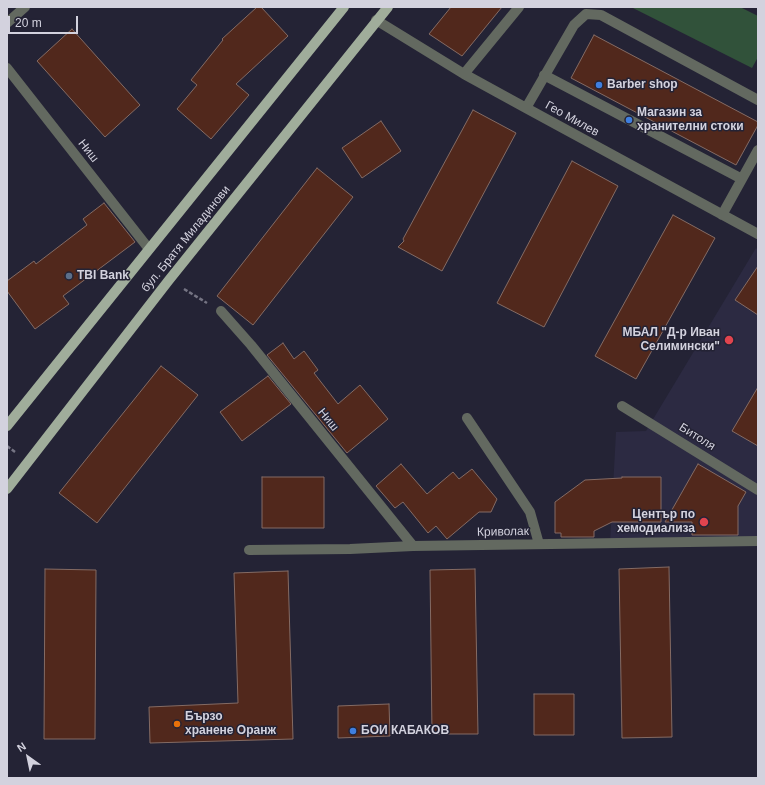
<!DOCTYPE html>
<meta charset="utf-8">
<style>
body{margin:0}
#map{position:relative;width:765px;height:785px;overflow:hidden;background:#242335;font-family:Arial,sans-serif}
canvas{display:block}
.frame{position:absolute;inset:0;border:8px solid #d3d2de;pointer-events:none}
.north{position:absolute;left:8px;top:737px;width:40px;height:40px;-webkit-text-stroke:3px #242335;paint-order:stroke;rotate:327deg;font-size:11px;font-weight:700;line-height:16px;text-align:center;color:#d3d2de}
.north::after{content:'';display:block;margin:auto;width:14px;height:18px;background:#d3d2de;clip-path:polygon(50% 0,100% 100%,50% 72%,0 100%)}
.scale{position:absolute;left:8px;top:16px;width:70px;height:18px;box-sizing:border-box;border:2px solid #d3d2de;border-top:0;padding-left:5px;font-size:12px;line-height:14px;white-space:nowrap;color:#d3d2de;-webkit-text-stroke:3px #242335;paint-order:stroke}
</style>
<div id="map">
<canvas width="765" height="785"></canvas>
<div class="frame"></div>
<div class="north">N</div>
<div class="scale">20 m</div>
</div>
<script>
const g = document.querySelector('canvas').getContext('2d');
g.lineJoin = 'round';
function paint(path, color) { g.fillStyle = color; g.fill(path, 'evenodd'); }
const shape = rows => new Path2D(rows.map(r => 'M' + r).join(''));
function strokePath(path, color, width, dash) { g.strokeStyle = color; g.lineWidth = width; g.lineCap = dash ? 'butt' : 'round'; g.setLineDash(dash || []); g.stroke(path); }
function drawText(font, color, halo, rows, align = 'center') {
  g.font = font + ' Arial,sans-serif'; g.lineWidth = 3; g.setLineDash([]); g.textBaseline = 'middle'; g.strokeStyle = halo; g.fillStyle = color; for (const [text, x, y, turn = 0] of rows) {
    g.save(); g.translate(x, y); g.rotate((+turn || 0) * Math.PI / 180); g.textAlign = isNaN(turn) ? turn : align; if (halo) g.strokeText(text, 0, 0); g.fillText(text, 0, 0); g.restore();
  }
}
const built = shape([
 [756,248,758,250,758,541,610,544,616,432,646,431]
]);
const green = shape([
 [631,7,740,7,758,16,758,57,752,68]
]);
const building = shape([
 [257,7,261,7,288,36,236,84,249,95,211,139,177,109,197,85,191,80,223,40,222,39,257,7],
 [451,7,502,7,462,56,429,34,451,7],
 [72,29,140,105,105,137,37,61,72,29],
 [594,35,758,122,758,125,736,165,571,78,594,35],
 [473,110,516,133,442,271,398,247,404,241,403,239,473,110],
 [381,121,401,151,362,178,342,148,381,121],
 [572,161,618,186,544,327,497,303,572,161],
 [317,168,353,197,253,325,217,296,317,168],
 [104,203,135,242,63,296,69,304,35,329,7,291,7,281,34,261,36,264,87,225,83,219,104,203],
 [673,215,715,238,636,379,595,356,673,215],
 [758,266,758,315,735,300,758,266],
 [283,343,294,359,304,351,318,370,314,373,338,404,360,385,388,419,347,453,267,355,283,343],
 [161,366,198,395,97,523,59,493,161,366],
 [268,376,291,404,242,441,220,412,268,376],
 [758,387,758,446,732,431,758,387],
 [401,464,427,494,453,472,459,479,472,469,497,499,491,512,479,512,447,539,436,526,428,533,403,502,395,508,376,486,401,464],
 [698,464,746,492,738,506,738,535,692,535,692,522,665,522,698,464],
 [262,477,324,477,324,528,262,528,262,477],
 [622,477,661,477,661,522,612,522,594,531,594,537,561,537,561,533,555,533,555,502,585,480,622,478,622,477],
 [669,567,672,737,622,738,619,569,669,567],
 [45,569,96,570,95,739,44,739,45,569],
 [475,569,478,734,432,734,430,570,475,569],
 [288,571,293,739,150,743,149,707,238,703,234,573,288,571],
 [534,694,574,694,574,735,534,735,534,694],
 [389,704,390,736,338,738,338,706,389,704]
]);
const path = shape([
 [184,289,207,303],
 [7,446,15,452]
]);
const minor = shape([
 [376,20,464,74,526,108,758,234],
 [7,23,25,7],
 [7,68,149,249],
 [464,74,519,7],
 [544,75,742,179],
 [526,108,574,25,586,14,601,15,758,100],
 [722,215,758,150],
 [221,311,251,345,413,546],
 [622,406,758,490],
 [467,418,530,512,539,544],
 [249,550,350,549,413,546,758,541]
]);
const major = shape([
 [7,426,344,7],
 [7,489,169,280,388,7]
]);
const markers = [
 [599,85,4,"#3f7fe0"],
 [629,120,4,"#3f7fe0"],
 [69,276,4,"#5c6f8a"],
 [729,340,5,"#e0444e"],
 [704,522,5,"#e0444e"],
 [177,724,4,"#e8710a"],
 [353,731,4,"#3f7fe0"]
];
const poiNames = [
 ["Barber shop",607,85],
 ["Магазин за",637,113],
 ["хранителни стоки",637,127],
 ["TBI Bank",77,276],
 ["МБАЛ \"Д-р Иван",720,333,"right"],
 ["Селимински\"",720,347,"right"],
 ["Център по",695,515,"right"],
 ["хемодиализа",695,529,"right"],
 ["Бързо",185,717],
 ["хранене Оранж",185,731],
 ["БОИ КАБАКОВ",361,731]
];
const streetNames = [
 ["Гео Милев",572,119,29],
 ["Ниш",88,151,52],
 ["бул. Братя Миладинови",186,239,-51],
 ["Ниш",328,420,51],
 ["Битоля",697,437,32],
 ["Криволак",503,532,-1]
];
paint(built, '#2c2a42');
paint(green, '#31523a');
paint(building, '#51281c');
strokePath(building, '#846b64', 1);
strokePath(path, '#757483', 2.5, [4, 2]);
strokePath(minor, '#636960', 10);
strokePath(major, '#a0ad9b', 10);
for (const [x, y, r, color] of markers) { const dot = new Path2D(); dot.arc(x, y, r, 0, 2 * Math.PI); g.fillStyle = color; g.fill(dot); strokePath(dot, '#242335', 1.5); }
drawText('bold 12px', '#d3d2de', '#242335', poiNames, 'left');
drawText('12px', '#d3d2de', '#242335', streetNames);
</script>
